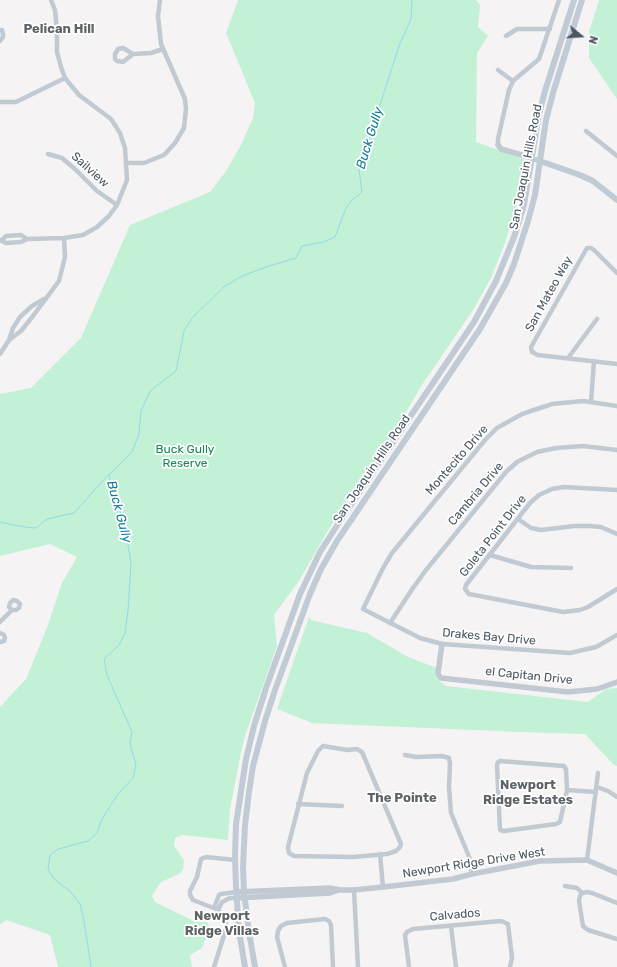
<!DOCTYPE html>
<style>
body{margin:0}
#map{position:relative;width:617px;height:967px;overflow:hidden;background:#f5f3f3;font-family:Rubik,sans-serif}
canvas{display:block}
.north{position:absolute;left:561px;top:16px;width:40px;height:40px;-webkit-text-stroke:3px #fff;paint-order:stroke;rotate:108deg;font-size:11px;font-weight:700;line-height:16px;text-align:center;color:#4a5661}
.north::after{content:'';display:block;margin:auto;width:14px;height:18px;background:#4a5661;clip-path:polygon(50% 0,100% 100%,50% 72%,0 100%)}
</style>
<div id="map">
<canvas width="617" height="967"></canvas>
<div class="north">N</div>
</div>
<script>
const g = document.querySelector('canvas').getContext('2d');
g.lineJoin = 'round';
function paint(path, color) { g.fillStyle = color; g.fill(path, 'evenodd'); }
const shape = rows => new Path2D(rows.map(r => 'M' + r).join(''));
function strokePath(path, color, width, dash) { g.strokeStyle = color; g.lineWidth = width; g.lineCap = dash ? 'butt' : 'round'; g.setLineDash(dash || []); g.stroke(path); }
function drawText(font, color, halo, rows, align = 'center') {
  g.font = font + ' Rubik,sans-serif'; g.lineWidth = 3.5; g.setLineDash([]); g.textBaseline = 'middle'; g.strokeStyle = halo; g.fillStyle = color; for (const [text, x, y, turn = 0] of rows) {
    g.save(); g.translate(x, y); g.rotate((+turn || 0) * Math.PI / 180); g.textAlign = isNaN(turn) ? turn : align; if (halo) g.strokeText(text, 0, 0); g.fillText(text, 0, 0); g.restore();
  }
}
const green = shape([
 [238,0,476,0,480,5,478,27,488,36,477,53,476,142,526,160,522,168,516,208,505,243,491,278,473,310,420,388,387,445,330,527,299,581,274,615,277,646,246,733,241,752,230,809,228,840,183,835,175,838,174,846,184,860,183,870,179,874,161,882,152,896,155,902,173,911,194,921,207,922,210,927,202,948,190,955,192,967,58,967,50,935,6,920,0,925,0,707,26,679,48,625,62,583,77,557,50,544,0,556,0,394,31,388,81,338,130,225,210,192,226,171,241,145,253,118,255,103,226,33],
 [599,0,617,0,617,99,589,58,589,32],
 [309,617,311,620,367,633,408,657,437,668,436,678,446,686,588,702,606,689,617,688,617,766,614,765,585,734,520,732,312,723,277,709]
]);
const stream = shape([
 [0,522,24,527,36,528,47,519,74,513,108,475],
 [91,967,84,921,80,904,70,891,54,879,48,869,50,855,58,849,88,841,97,833,102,819,118,794,133,778,136,765,130,744,132,732,107,675,104,659,119,645,125,633,128,611,131,563,124,521,112,491,109,475,132,452,139,434,141,411,150,391,176,371,184,331,193,317,224,287,242,276,269,266,296,258,302,246,324,242,335,237,346,208,351,201,362,192,359,170,399,46,411,19,412,0]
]);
const minor = shape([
 [0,30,2,30,3,34,3,37,0,41],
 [506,36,517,29,550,29],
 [133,54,123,48,118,49,115,54,115,59,117,61,123,62,133,54,151,53,163,49],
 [498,70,513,81],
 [0,102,16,102,65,78],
 [586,131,617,156],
 [498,145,498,139,509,90,513,81,539,59,559,0],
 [48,154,62,158,76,170,97,191,117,205],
 [127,163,144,163,164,155,175,143,184,128,186,109,185,99,161,44,158,16,160,0],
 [0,240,6,243,21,242,27,239],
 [2,240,6,236,21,235,27,239,64,238,83,235,97,227,109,216,117,205,127,180,125,148,120,133,111,119,79,95,65,78,61,67,57,52,57,31,55,10,51,0],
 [617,273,594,250,591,248,587,248,531,347,532,352,538,355,617,364],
 [9,340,21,331,33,316,59,281,65,257,64,238],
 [0,354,9,340,13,328,20,317,32,306,44,299],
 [568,358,597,319],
 [591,402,594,361],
 [617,406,583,401,552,404,522,414,497,428,485,440,392,553,383,568,363,609,420,638,442,644,570,653,596,647,617,635],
 [617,490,564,487,552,489,539,495,530,503,466,585,465,589,469,594,563,612,580,610,588,607,617,589],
 [518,519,531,528,541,530,574,526,590,526,601,527,617,534],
 [490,555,531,567,571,568],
 [0,622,12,610,16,610,19,608,20,604,17,601,13,600,10,603,9,607,12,610],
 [390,623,413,588,426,570,506,472,517,462,537,452,556,448,583,446,617,450],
 [0,633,4,635,5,638,4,641,0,642],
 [323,746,347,750,357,749,362,752,401,844,400,847,396,851,387,854,353,857,294,856,289,853,288,848,289,843,307,773,318,751,323,746],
 [405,755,416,757,442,756,449,758,450,763,449,787,451,813,470,859,472,874],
 [500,761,564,766,566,769,567,790,560,822,556,824,504,831,500,830,497,765,498,762,500,761],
 [597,787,608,791,617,797],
 [567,790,596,792],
 [298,804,342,806],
 [380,854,383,887],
 [587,860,598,773],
 [565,886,577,888,582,893],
 [354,890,358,967],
 [582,893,580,896,579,901,583,926,588,930,617,939],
 [582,893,587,892,592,893,617,903],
 [214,908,219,895,221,894,236,892],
 [218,910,222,902,230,898,237,898],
 [451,926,456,967],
 [214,967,226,929,226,921,222,914,216,909,193,900,190,895,190,891,197,877,201,859,206,857,235,860],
 [285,967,277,937,278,931,281,926,287,923,325,919,329,921,331,925,333,967],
 [409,967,405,935,407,932,413,929,501,921,508,924,512,958,510,967]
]);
const tertiary = shape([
 [498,145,501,149,532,158],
 [442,644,438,673,439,676,441,678,568,692,597,689,617,682],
 [236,892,330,888,340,890,354,890,383,887,453,879,472,874,540,861,587,860,617,873],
 [237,898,330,893,339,890]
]);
const secondary = shape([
 [537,160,580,175,593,181,617,200],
 [245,967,239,931,236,887,235,856,236,824,246,759,254,726,266,688,300,594,320,552,338,524,474,322,496,281,514,237,524,205,539,114,545,91,574,0],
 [255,967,249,932,244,892,243,867,245,825,249,792,253,766,265,721,275,690,310,594,321,569,337,541,480,329,506,283,514,264,528,221,535,195,546,120,553,93,582,0]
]);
const streetNames = [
 ["San Joaquin Hills Road",526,167,-79],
 ["Sailview",90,170,42],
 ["San Mateo Way",549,294,-61],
 ["Montecito Drive",457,460,-49],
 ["San Joaquin Hills Road",372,469,-56],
 ["Cambria Drive",476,494,-50],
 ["Goleta Point Drive",493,536,-52],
 ["Drakes Bay Drive",489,637,5],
 ["el Capitan Drive",529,676,6],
 ["Newport Ridge Drive West",474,863,-9],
 ["Calvados",455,915,-5]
];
const parkNames = [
 ["Buck Gully",185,450],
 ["Reserve",185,464]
];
const neighbourhoodNames = [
 ["Pelican Hill",59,29],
 ["Newport",528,785],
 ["Ridge Estates",528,800],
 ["The Pointe",402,798],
 ["Newport",222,916],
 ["Ridge Villas",222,931]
];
const waterNames = [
 ["Buck Gully",370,138,-73],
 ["Buck Gully",119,512,75]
];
paint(green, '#c3f1d5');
strokePath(stream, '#90daee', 1);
strokePath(minor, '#c1cad2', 4.5);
strokePath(tertiary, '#c1cad2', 5.5);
strokePath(secondary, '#c1cbd6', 6);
drawText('12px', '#4a5661', '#fff', streetNames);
drawText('12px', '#17864f', '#fff', parkNames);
drawText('bold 13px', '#5f6368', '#fff', neighbourhoodNames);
drawText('italic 13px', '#0c7c9b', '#fff', waterNames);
</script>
